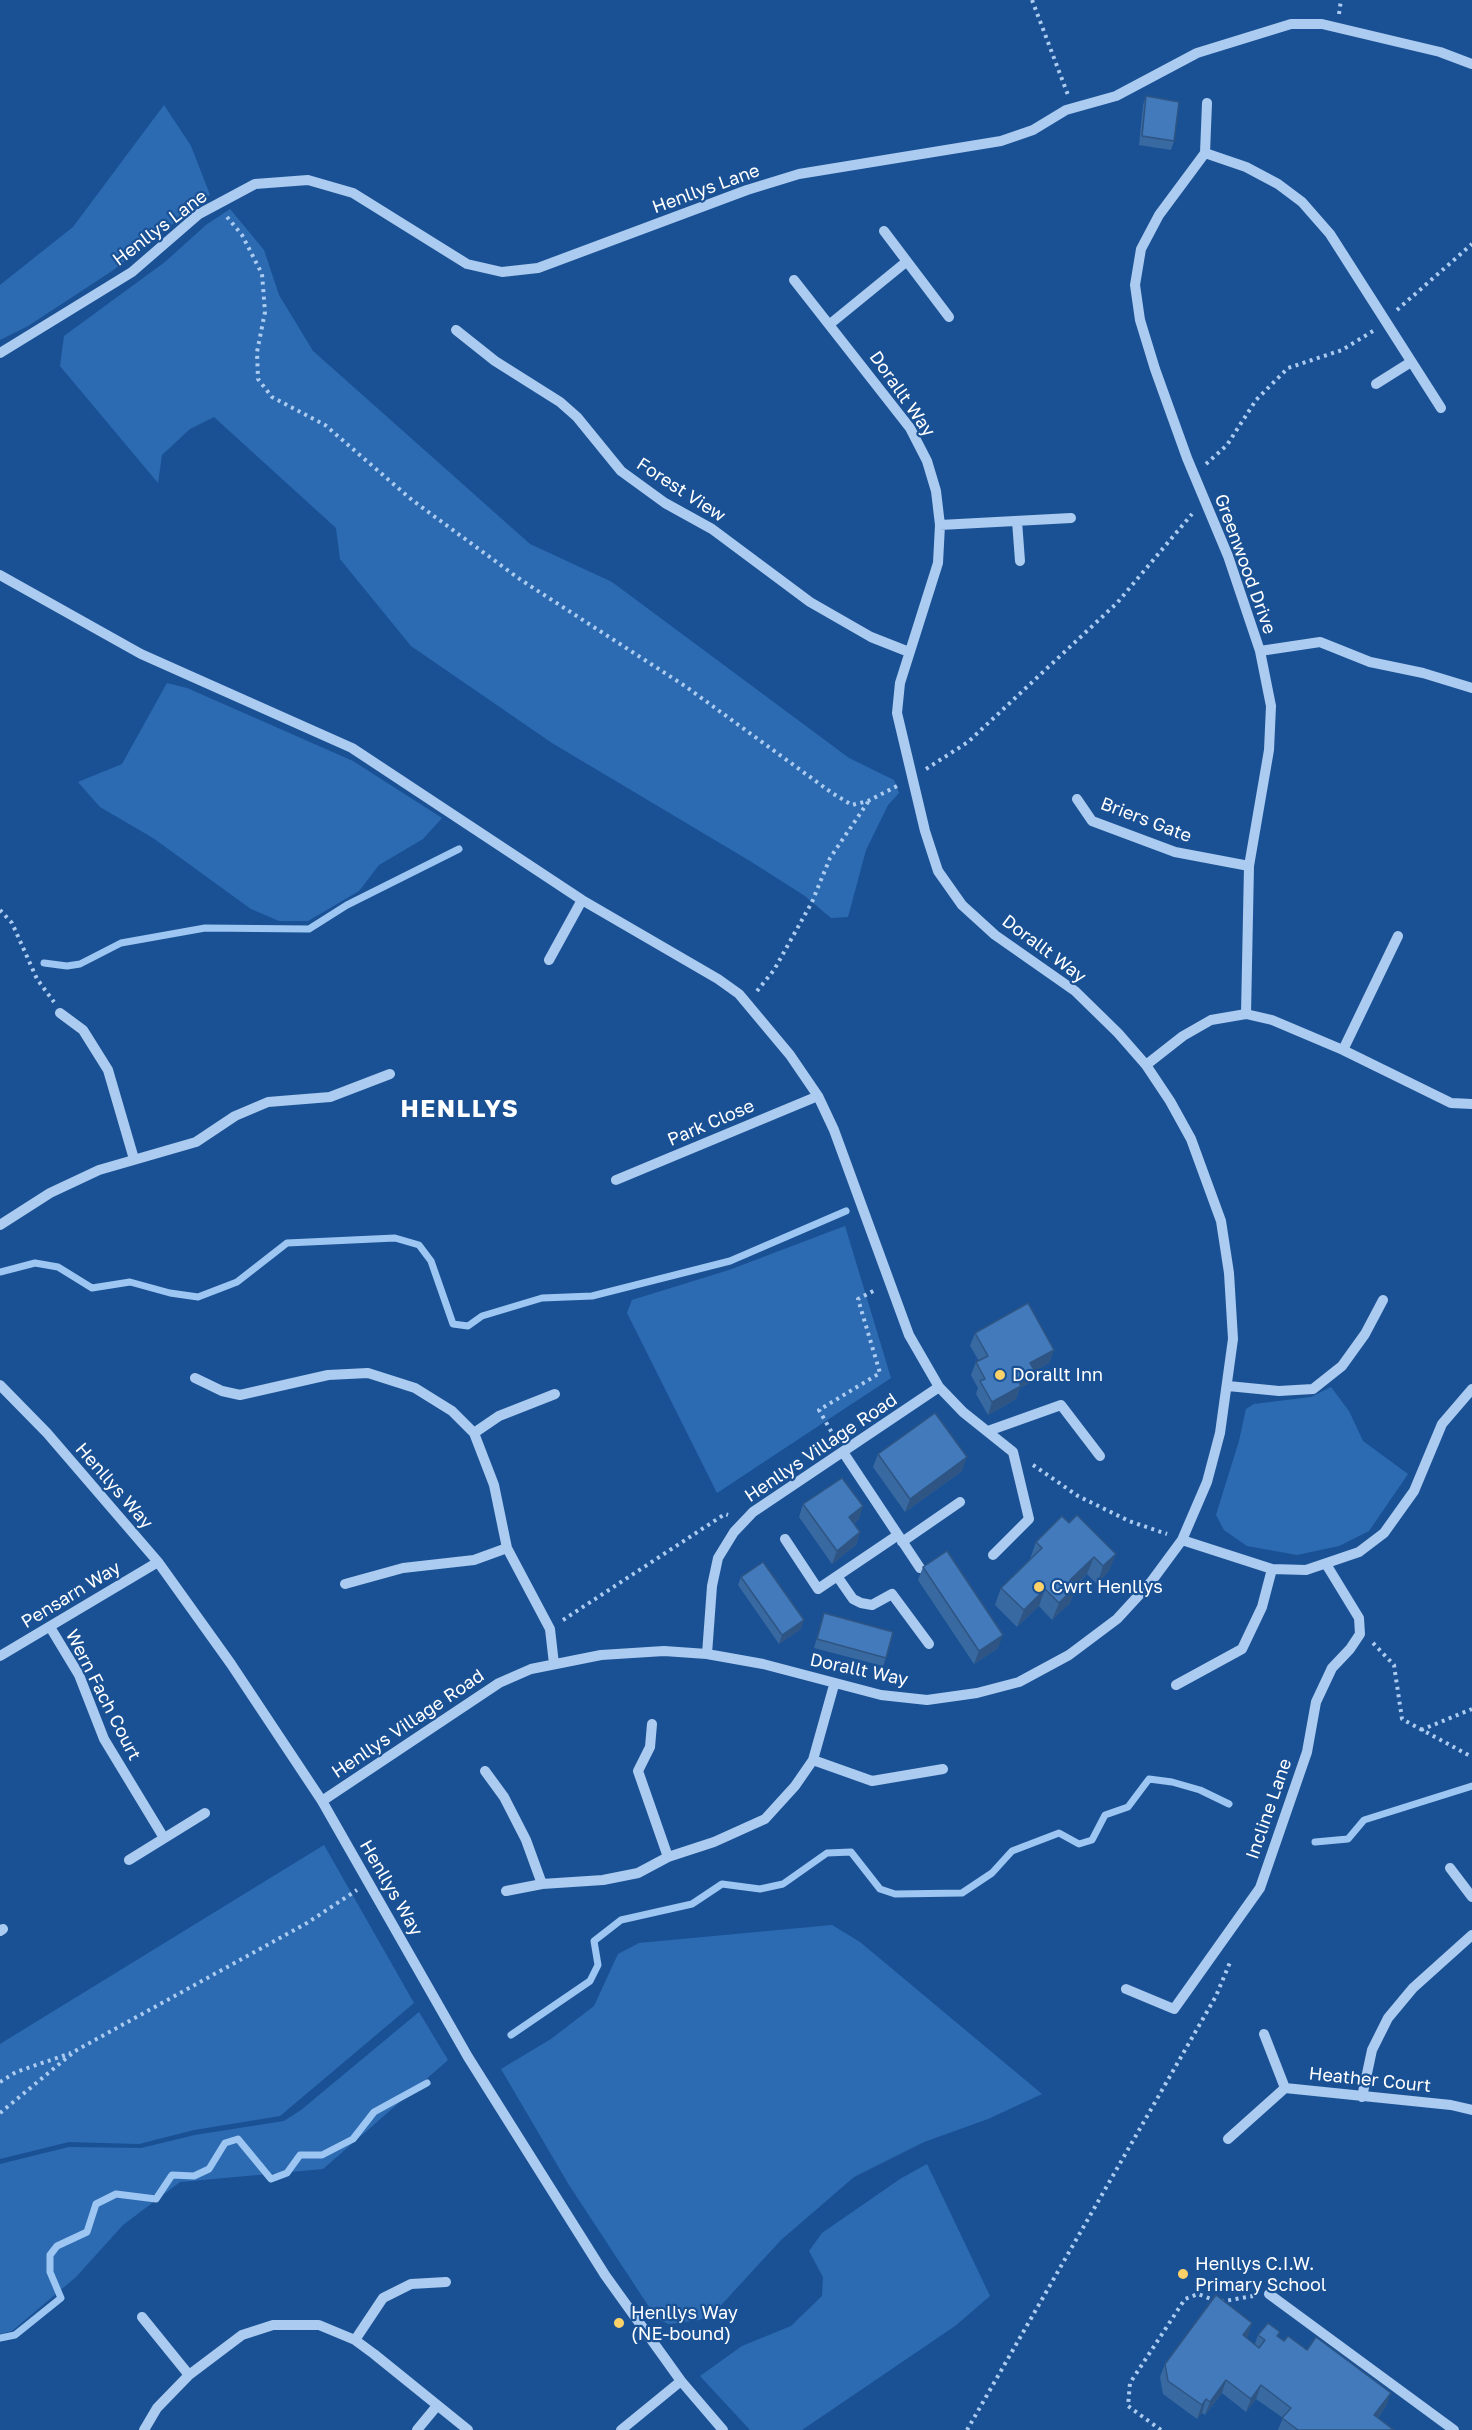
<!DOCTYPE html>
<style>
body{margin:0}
canvas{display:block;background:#1a5194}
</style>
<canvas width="1472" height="2430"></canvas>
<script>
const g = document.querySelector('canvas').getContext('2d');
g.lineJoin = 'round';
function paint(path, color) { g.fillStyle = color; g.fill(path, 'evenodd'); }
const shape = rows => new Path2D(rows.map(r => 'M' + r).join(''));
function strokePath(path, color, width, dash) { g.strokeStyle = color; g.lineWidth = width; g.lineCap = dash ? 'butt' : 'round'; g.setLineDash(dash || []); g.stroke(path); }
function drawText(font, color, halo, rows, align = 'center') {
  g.font = font + ' "Golos Text",sans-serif'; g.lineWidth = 4.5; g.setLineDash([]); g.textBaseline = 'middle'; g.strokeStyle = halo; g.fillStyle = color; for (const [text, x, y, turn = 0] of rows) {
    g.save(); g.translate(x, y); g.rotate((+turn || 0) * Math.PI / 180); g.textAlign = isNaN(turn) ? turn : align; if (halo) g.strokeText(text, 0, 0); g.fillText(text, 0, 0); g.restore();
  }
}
const green = shape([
 [164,105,191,146,210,195,112,271,28,326,0,340,0,285,73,227],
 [230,209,264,250,279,295,313,351,530,544,612,582,849,758,894,780,899,793,888,805,866,850,848,917,831,918,805,896,750,861,552,743,411,646,340,559,336,528,214,417,190,429,162,455,158,483,60,366,64,336,165,262,206,225],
 [167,683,187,688,353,761,442,818,423,839,379,865,359,891,308,921,279,921,251,909,153,838,100,807,78,782,122,764],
 [845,1226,891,1378,717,1493,627,1313,632,1300,729,1270],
 [1331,1387,1349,1411,1363,1441,1408,1474,1369,1531,1339,1546,1297,1555,1247,1546,1224,1530,1216,1515,1239,1441,1246,1409,1254,1404,1311,1397],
 [324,1845,414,2003,280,2116,194,2130,139,2144,69,2142,0,2159,0,2044],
 [832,1925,860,1942,1042,2094,988,2119,924,2142,854,2177,781,2240,712,2315,699,2320,669,2324,657,2319,569,2185,501,2069,551,2039,594,2006,618,1954,639,1943],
 [419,2012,448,2060,323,2169,180,2182,123,2225,76,2277,12,2331,0,2334,0,2164,69,2147,141,2148,195,2135,284,2121,301,2110],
 [927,2164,990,2296,955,2326,802,2430,750,2430,700,2376,742,2346,791,2326,822,2296,823,2277,809,2251,822,2233,900,2179]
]);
const stream = shape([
 [44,963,67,966,80,964,121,943,205,928,309,929,347,905,459,849],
 [0,1272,35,1263,58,1267,92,1288,130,1282,170,1293,198,1297,237,1282,287,1243,395,1238,419,1245,431,1261,453,1324,468,1326,482,1316,542,1298,592,1296,730,1261,846,1211],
 [1315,1842,1348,1839,1364,1820,1472,1786],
 [511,2035,590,1981,598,1965,594,1941,621,1920,692,1904,722,1884,760,1889,783,1884,827,1853,851,1852,880,1889,895,1894,962,1893,992,1873,1012,1851,1059,1833,1079,1844,1092,1840,1105,1815,1128,1807,1149,1779,1172,1782,1200,1790,1229,1804],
 [0,2338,15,2335,61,2298,50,2272,50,2255,57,2246,87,2232,96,2204,116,2194,156,2199,172,2175,194,2176,209,2169,225,2143,238,2139,271,2179,287,2173,300,2155,322,2155,353,2139,374,2112,427,2083]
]);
const path = shape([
 [1032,0,1068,95],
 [1339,14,1341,0],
 [227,217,242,235,262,274,265,312,257,352,258,379,272,397,325,425,412,500,521,580,685,686,832,793,852,805,868,801,899,785],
 [1397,310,1472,244],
 [1206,464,1227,445,1256,400,1288,368,1342,350,1373,331],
 [926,769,968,742,1117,603,1192,514],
 [0,910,12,923,37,979,54,1002],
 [757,991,774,970,812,902,830,858,868,802],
 [835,1438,819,1410,880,1373,858,1299,877,1289],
 [1033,1465,1078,1496,1129,1521,1167,1534],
 [563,1620,725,1514,728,1515],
 [1373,1643,1394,1665,1402,1719,1472,1757],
 [1421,1730,1472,1709],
 [0,2082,16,2072,71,2053],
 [0,2113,75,2051,307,1923,357,1890],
 [967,2430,1216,1996,1231,1960],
 [1161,2430,1128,2406,1130,2383,1185,2299,1198,2294,1219,2302,1253,2296]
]);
const minor = shape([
 [1207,103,1205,153,1159,215,1141,249,1135,285,1140,320,1155,369,1187,458,1228,556,1260,651,1271,706,1269,750,1249,866,1246,1014],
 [1205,153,1246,167,1278,184,1302,202,1330,234,1441,408],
 [884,231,949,317],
 [830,324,906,262],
 [456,330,495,361,560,402,577,417,621,471,665,503,712,529,810,602,871,637,909,652],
 [0,353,132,272,199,214,255,184,308,180,353,193,467,264,502,272,538,268,747,190,799,174,1001,141,1033,130,1066,110,1116,96,1197,53,1291,24,1322,24,1440,52,1472,64],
 [1376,384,1411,362],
 [1017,521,1020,561],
 [940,525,1071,518],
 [0,575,141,654,352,748,582,900,718,979,739,994,790,1055,818,1096,834,1130,909,1335,939,1387,963,1412,1013,1452,1029,1519,993,1555],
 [1260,651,1320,642,1370,662,1423,673,1472,688],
 [1077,799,1092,821,1175,852,1249,866],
 [549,960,582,900],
 [60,1013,83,1030,108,1070,134,1159],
 [1343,1050,1398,936],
 [1146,1065,1183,1036,1211,1020,1246,1014,1272,1020,1343,1050,1451,1103,1472,1104],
 [616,1180,818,1096],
 [0,1225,50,1193,99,1170,196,1142,235,1116,268,1102,330,1097,390,1074],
 [195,1378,222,1391,240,1395,328,1375,368,1373,415,1388,452,1411,474,1433,494,1485,507,1548,550,1629,554,1664],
 [0,1385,47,1433,158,1562,231,1664,322,1801,468,2057,605,2275,681,2381,723,2430],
 [1228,1386,1279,1391,1313,1389,1342,1366,1365,1334,1383,1300],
 [988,1431,1061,1405,1100,1456],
 [474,1433,499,1416,555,1394],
 [843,1452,920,1568],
 [785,1539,818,1589,898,1535],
 [1182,1540,1272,1569,1306,1570,1359,1552,1384,1533,1414,1491,1442,1424,1472,1389],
 [902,1542,960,1502],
 [837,1576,853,1599,861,1603,872,1605,892,1594,929,1644],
 [345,1584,403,1568,474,1560,507,1548],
 [50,1627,79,1675,104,1739,164,1838],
 [707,1654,763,1664,881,1695,927,1700,977,1693,1019,1682,1069,1655,1117,1619,1151,1582,1182,1540,1207,1482,1220,1433,1233,1339,1229,1273,1221,1221,1191,1139,1170,1101,1146,1065,1118,1033,1075,991,995,935,962,905,938,871,925,831,897,713,900,683,938,563,940,525,936,491,927,461,910,428,794,280],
 [0,1656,158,1562],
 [1176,1685,1242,1649,1262,1607,1272,1569],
 [652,1724,650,1747,638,1771,668,1857],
 [813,1760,872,1781,943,1769],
 [485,1771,504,1797,526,1840,542,1884],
 [322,1801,499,1683,531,1669,601,1655,664,1651,707,1654,712,1586,718,1558,734,1532,753,1512,939,1387],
 [129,1860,205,1813],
 [1450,1868,1472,1897],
 [506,1891,542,1884,603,1880,638,1873,668,1857,714,1842,765,1819,795,1786,813,1760,834,1685],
 [0,1931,3,1929],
 [1126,1989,1174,2009,1260,1888,1307,1752,1316,1702,1332,1668,1350,1649,1360,1634,1359,1618,1326,1564],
 [1264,2034,1285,2088,1451,2105,1472,2110],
 [1362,2097,1372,2050,1388,2018,1413,1988,1472,1935],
 [1228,2139,1285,2088],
 [1269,2294,1454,2430],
 [142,2317,189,2375],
 [355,2340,383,2298,411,2284,446,2282],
 [144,2430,157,2408,189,2375,242,2335,273,2325,319,2325,355,2340,374,2354,468,2430],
 [417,2430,436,2407],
 [621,2430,681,2381]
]);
const wall = shape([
 [1146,96,1174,141,1171,150,1139,145,1143,105],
 [975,1333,1054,1350,1049,1363,1033,1372,1029,1383,1020,1388,1016,1399,988,1415,976,1394,978,1388,971,1375,976,1362,979,1361,970,1346],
 [878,1454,962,1471,905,1512,873,1467],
 [803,1504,859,1519,854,1523,860,1532,856,1545,832,1564,799,1517],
 [1062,1516,1109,1571,1097,1584,1087,1574,1076,1586,1070,1603,1052,1620,1039,1606,1017,1627,995,1605,1001,1588,1030,1559,1036,1542],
 [923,1567,998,1648,974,1664,918,1580],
 [741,1577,801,1629,779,1644,738,1585],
 [824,1613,886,1658,883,1666,814,1648],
 [1252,2323,1246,2338,1255,2344,1258,2335,1278,2337,1284,2341,1307,2350,1386,2406,1378,2418,1394,2430,1278,2430,1283,2418,1256,2399,1246,2412,1222,2393,1205,2415,1202,2413,1197,2419,1163,2394,1160,2377,1165,2364]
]);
const shadedWall = shape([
 [1054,1350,1049,1363,1033,1372,1029,1383,1020,1388,1016,1399,988,1415,992,1402,1017,1379,1030,1363],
 [967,1457,962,1471,905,1512,910,1499],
 [863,1506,859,1519,844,1530,849,1517],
 [860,1532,856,1545,832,1564,837,1551],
 [1116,1554,1109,1571,1097,1584,1103,1566],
 [1094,1557,1087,1574,1065,1596,1076,1586,1070,1603,1052,1620,1059,1603,1070,1580],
 [1045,1589,1039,1606,1017,1627,1024,1610],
 [804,1620,801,1629,779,1644,782,1635],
 [1003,1635,998,1648,974,1664,979,1651],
 [1252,2323,1248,2336,1238,2348,1243,2335],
 [1226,2380,1222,2393,1205,2415,1210,2402],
 [1261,2385,1256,2399,1246,2412,1251,2399],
 [1391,2393,1386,2406,1370,2429,1374,2415],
 [1206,2399,1202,2413,1197,2419,1202,2405]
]);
const building = shape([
 [1146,96,1179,102,1174,141,1142,136,1146,96],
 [1028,1303,1054,1350,1030,1363,1034,1370,1017,1379,1021,1386,992,1402,980,1381,985,1379,976,1362,988,1356,975,1333,1028,1303],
 [935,1413,967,1457,910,1499,878,1454,935,1413],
 [842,1478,863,1506,849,1517,860,1532,837,1551,803,1504,842,1478],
 [1077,1515,1116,1554,1103,1566,1094,1557,1070,1580,1076,1586,1059,1603,1045,1589,1024,1610,1001,1588,1042,1548,1036,1542,1062,1516,1069,1523,1077,1515],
 [947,1551,1003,1635,979,1651,923,1567,947,1551],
 [763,1562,804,1620,782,1635,741,1577,763,1562],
 [824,1613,893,1632,886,1658,817,1639,824,1613],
 [1216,2295,1252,2323,1243,2335,1259,2348,1265,2340,1258,2335,1268,2323,1280,2332,1277,2336,1284,2341,1288,2336,1307,2350,1316,2337,1391,2393,1374,2415,1394,2430,1298,2430,1282,2418,1291,2408,1261,2385,1251,2399,1226,2380,1210,2402,1206,2399,1202,2405,1168,2381,1165,2364,1216,2295]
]);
const markers = [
 [1000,1375,6,"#ffd269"],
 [1039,1587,6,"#ffd269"],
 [1183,2274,6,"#ffd269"],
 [619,2323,6,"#ffd269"]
];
const streetNames = [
 ["Henllys Lane",706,189,-20],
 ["Henllys Lane",160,228,-37],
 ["Dorallt Way",902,394,55],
 ["Forest View",681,490,33],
 ["Greenwood Drive",1245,564,70],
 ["Briers Gate",1146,820,21],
 ["Dorallt Way",1044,949,37],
 ["Park Close",711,1123,-23],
 ["Henllys Village Road",821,1448,-34],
 ["Henllys Way",114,1486,49],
 ["Pensarn Way",71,1595,-31],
 ["Dorallt Way",859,1670,12],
 ["Wern Fach Court",103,1695,63],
 ["Henllys Village Road",408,1724,-34],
 ["Incline Lane",1269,1809,-71],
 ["Henllys Way",391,1888,60],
 ["Heather Court",1370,2080,6]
];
const poiNames = [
 ["Dorallt Inn",1012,1375],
 ["Cwrt Henllys",1051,1587],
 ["Henllys C.I.W.",1195,2264],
 ["Primary School",1195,2285],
 ["Henllys Way",631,2313],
 ["(NE-bound)",631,2334]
];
const districtNames = [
 ["HENLLYS",460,1109]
];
paint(green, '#2c6bb2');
strokePath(stream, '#9dc6f2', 7);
strokePath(path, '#abcbf0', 4, [3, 4.5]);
strokePath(minor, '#abcbf0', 10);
paint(wall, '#3969a1');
paint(shadedWall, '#2e5583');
paint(building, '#427abb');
strokePath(building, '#2e5583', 1.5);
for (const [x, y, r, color] of markers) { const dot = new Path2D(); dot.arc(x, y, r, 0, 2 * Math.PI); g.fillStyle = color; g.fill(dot); strokePath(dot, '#1a5194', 2); }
drawText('18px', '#fff', '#1a5194', streetNames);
drawText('18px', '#fff', '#1a5194', poiNames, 'left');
g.letterSpacing = '1.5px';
drawText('bold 24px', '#fff', '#1a5194', districtNames);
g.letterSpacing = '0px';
</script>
